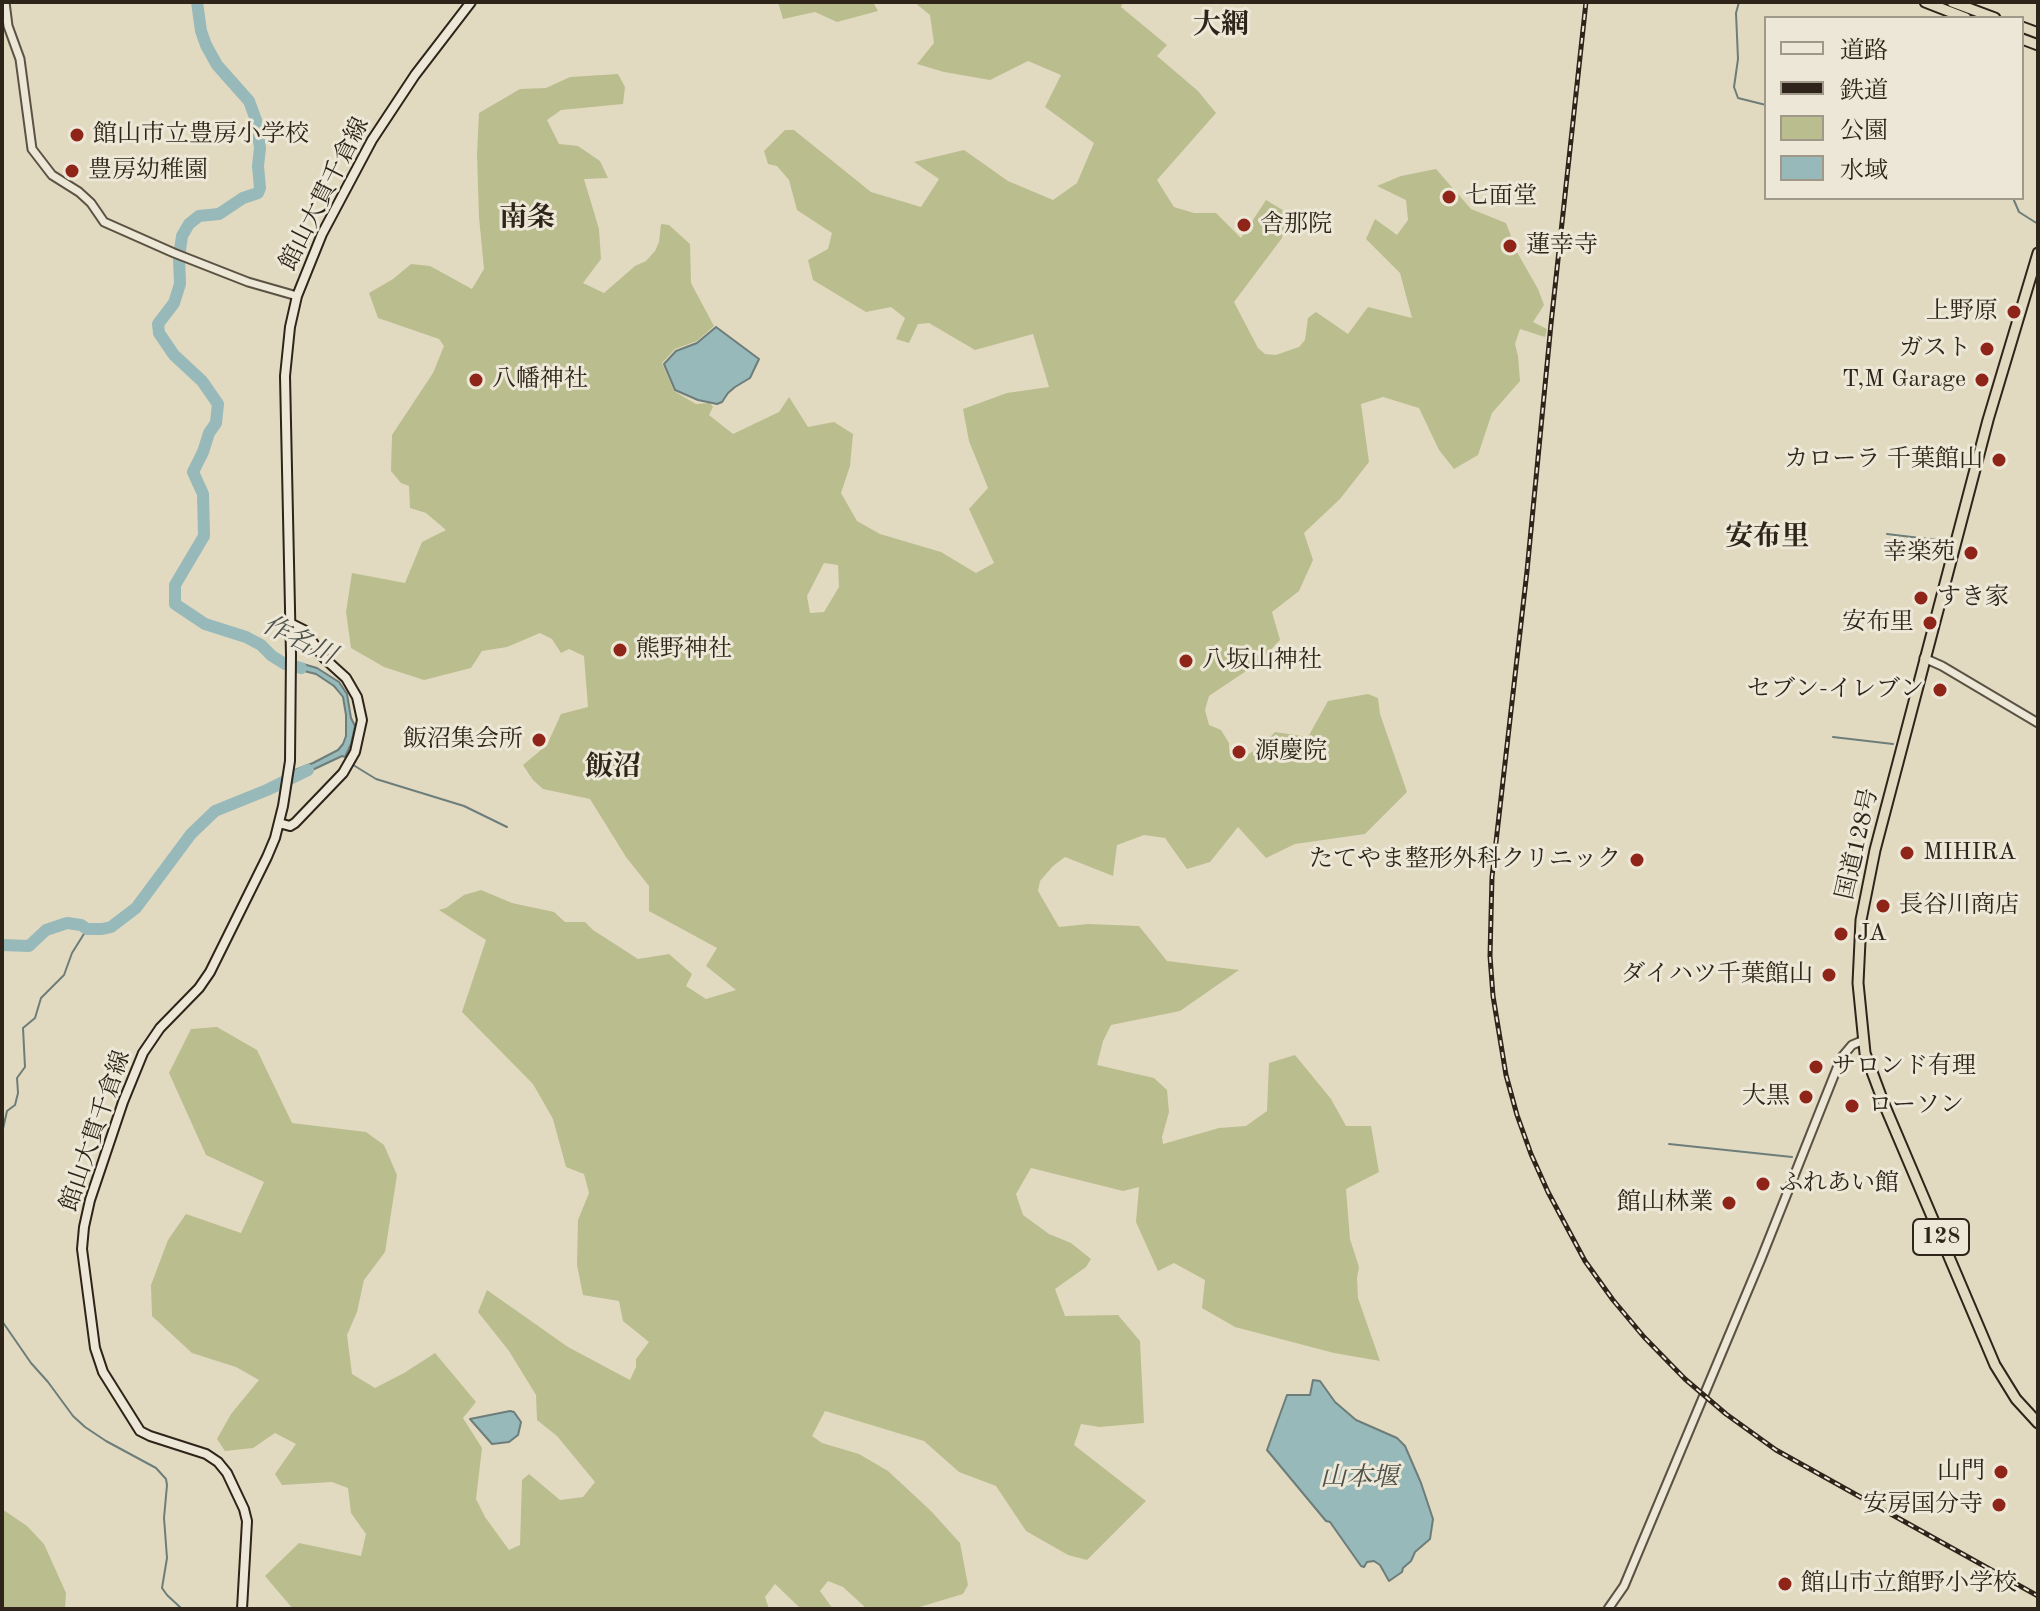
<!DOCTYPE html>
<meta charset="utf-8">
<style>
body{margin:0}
#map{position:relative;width:2040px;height:1611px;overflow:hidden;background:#e2dac0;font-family:"Old Standard TT","Noto Serif JP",serif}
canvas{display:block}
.frame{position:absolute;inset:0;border:4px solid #2e2419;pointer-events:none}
.legend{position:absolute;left:1764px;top:16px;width:260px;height:184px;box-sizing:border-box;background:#ece7d6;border:2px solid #a0998a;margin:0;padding:10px 14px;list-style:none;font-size:24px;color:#2e2419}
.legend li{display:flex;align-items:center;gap:16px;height:40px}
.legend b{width:40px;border:2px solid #a0998a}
</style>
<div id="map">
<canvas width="2040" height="1611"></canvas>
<div class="frame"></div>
<ul class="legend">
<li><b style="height:10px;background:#ece7d6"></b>道路</li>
<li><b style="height:10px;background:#2e2419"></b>鉄道</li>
<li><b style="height:22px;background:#babd8e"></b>公園</li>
<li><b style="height:22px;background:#97b9ba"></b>水域</li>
</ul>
</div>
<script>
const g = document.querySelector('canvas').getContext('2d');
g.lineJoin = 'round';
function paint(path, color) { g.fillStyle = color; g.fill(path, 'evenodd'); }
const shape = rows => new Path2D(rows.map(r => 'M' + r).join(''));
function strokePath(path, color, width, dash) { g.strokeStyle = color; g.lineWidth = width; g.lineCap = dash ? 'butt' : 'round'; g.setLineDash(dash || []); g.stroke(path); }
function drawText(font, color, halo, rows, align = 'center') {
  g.font = font + ' "Old Standard TT","Noto Serif JP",serif'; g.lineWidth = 6; g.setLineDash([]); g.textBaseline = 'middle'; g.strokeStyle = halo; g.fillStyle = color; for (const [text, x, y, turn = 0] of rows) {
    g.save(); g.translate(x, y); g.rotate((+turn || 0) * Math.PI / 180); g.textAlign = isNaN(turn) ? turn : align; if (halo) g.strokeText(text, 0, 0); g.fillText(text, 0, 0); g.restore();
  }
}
const green = shape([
 [778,2,873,2,878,11,837,22,815,12,783,19],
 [914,2,1123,2,1121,7,1167,45,1157,56,1198,91,1216,113,1157,180,1174,207,1194,213,1216,213,1241,238,1266,200,1286,212,1282,238,1234,302,1258,348,1265,354,1276,355,1299,347,1305,340,1308,318,1316,312,1348,334,1368,307,1412,318,1400,273,1366,239,1375,219,1397,235,1408,220,1406,200,1377,186,1401,176,1436,169,1471,209,1506,223,1517,252,1538,289,1544,305,1533,322,1547,329,1545,337,1520,329,1515,344,1518,356,1520,381,1492,413,1478,455,1454,469,1439,450,1419,408,1383,397,1361,404,1369,462,1340,499,1304,533,1313,560,1299,591,1272,612,1280,640,1258,663,1209,696,1205,710,1209,725,1221,730,1229,743,1229,749,1235,761,1249,754,1264,743,1275,732,1308,737,1328,701,1368,694,1378,698,1380,714,1407,792,1365,834,1295,844,1266,858,1238,827,1210,862,1187,869,1165,838,1144,835,1117,845,1113,876,1065,857,1053,866,1040,881,1038,891,1059,927,1088,924,1139,926,1167,961,1239,970,1180,1011,1111,1025,1103,1041,1097,1065,1154,1078,1167,1090,1169,1112,1162,1137,1163,1144,1219,1128,1246,1126,1267,1111,1269,1063,1295,1055,1331,1099,1346,1126,1371,1126,1379,1172,1346,1189,1350,1239,1359,1267,1357,1278,1358,1298,1380,1361,1334,1353,1235,1327,1202,1308,1205,1280,1174,1263,1158,1271,1136,1222,1139,1187,1123,1191,1031,1168,1016,1194,1023,1215,1049,1234,1071,1243,1091,1259,1086,1267,1055,1289,1065,1316,1118,1315,1140,1341,1144,1423,1100,1427,1081,1424,1074,1445,1146,1501,1087,1560,1068,1555,1026,1531,996,1486,959,1472,924,1441,825,1411,812,1436,822,1443,859,1454,888,1471,931,1511,960,1543,968,1585,963,1594,913,1609,867,1609,843,1587,828,1581,820,1591,833,1609,801,1609,775,1584,765,1597,769,1609,293,1609,265,1576,299,1543,361,1556,366,1534,351,1513,348,1488,332,1482,282,1485,275,1474,296,1444,275,1433,253,1448,225,1451,217,1439,231,1414,259,1380,236,1367,192,1353,152,1316,151,1285,168,1240,186,1214,241,1233,264,1182,206,1155,169,1073,191,1029,217,1027,257,1050,292,1123,366,1132,384,1145,397,1175,385,1252,364,1280,357,1312,347,1335,352,1374,375,1388,404,1373,435,1353,476,1402,463,1418,482,1448,476,1499,485,1517,509,1550,520,1545,522,1480,529,1474,560,1500,583,1497,595,1482,557,1436,537,1420,536,1395,509,1351,478,1312,487,1290,568,1347,630,1380,636,1367,636,1359,649,1342,623,1321,619,1301,583,1295,577,1265,578,1220,589,1193,584,1174,566,1167,553,1119,533,1084,462,1012,486,940,439,910,446,908,464,895,481,890,512,903,554,912,565,922,585,922,593,930,638,959,669,954,692,974,686,986,706,999,736,990,706,966,717,948,649,911,649,886,626,857,590,799,543,789,533,780,523,765,547,745,561,714,588,707,584,656,569,649,561,653,552,639,540,633,507,647,482,651,471,668,424,680,384,667,351,648,346,612,352,573,405,583,422,542,446,530,426,513,410,508,409,486,401,483,391,471,392,435,433,373,444,346,439,339,378,318,369,293,393,279,411,264,430,266,472,289,484,269,479,217,477,154,479,113,520,89,546,88,570,77,618,74,625,87,623,104,561,110,547,120,559,144,578,146,600,161,608,178,584,179,599,229,601,259,583,283,604,293,635,266,646,261,655,251,659,242,661,224,669,225,690,244,691,283,714,326,697,341,675,349,662,363,674,391,696,404,710,403,713,407,709,415,733,434,779,412,789,397,808,427,834,422,853,434,850,466,841,493,857,521,880,534,941,552,976,573,994,563,969,509,988,488,969,441,963,409,1007,393,1049,387,1033,334,975,350,929,323,918,324,909,343,896,339,905,318,891,307,866,312,813,280,808,260,828,249,832,233,797,210,789,180,777,166,768,164,764,151,785,130,794,130,871,192,921,207,939,179,914,162,964,150,1008,181,1053,200,1077,183,1094,143,1045,107,1061,75,1028,61,990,80,944,72,917,64,934,43,930,15],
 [824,563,838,565,839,587,824,612,810,613,807,596],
 [2,1509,27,1526,44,1544,66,1593,65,1609,2,1609]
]);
const water = shape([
 [716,327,759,359,750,378,735,387,728,393,722,402,717,404,698,400,675,390,664,364,676,351,697,343,716,327],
 [296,662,317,668,339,682,347,694,351,718,355,726,351,744,345,757,342,756,308,772,305,776,294,781,295,770,313,763,338,750,343,744,346,736,346,715,343,697,339,692,334,686,316,674,296,669,296,662],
 [1313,1380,1320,1381,1335,1402,1356,1420,1397,1438,1405,1446,1421,1483,1433,1519,1430,1539,1415,1552,1411,1561,1403,1568,1402,1572,1389,1581,1380,1565,1374,1561,1367,1562,1364,1567,1361,1566,1330,1522,1326,1521,1267,1450,1287,1395,1310,1395,1313,1380],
 [510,1411,514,1412,521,1422,518,1435,509,1442,492,1444,470,1419,510,1411]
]);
const stream = shape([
 [1739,2,1736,13,1738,59,1734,87,1738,98,1766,105],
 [2013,198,2019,212,2038,224],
 [1887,534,1945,541],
 [1833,737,1893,744],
 [350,763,376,779,464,806,507,827],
 [2,1133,7,1111,15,1105,18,1093,17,1078,25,1067,23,1028,35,1018,41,998,64,975,72,953,87,929],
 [1669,1144,1792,1157],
 [2,1321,31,1363,48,1382,73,1416,85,1427,106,1441,156,1468,166,1479,167,1485,164,1518,167,1558,162,1588,167,1595,182,1609]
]);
const river = shape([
 [197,2,201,31,206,45,217,65,249,101,256,120,260,148,258,166,260,188,258,193,243,198,219,214,199,216,189,224,182,236,179,257,180,284,174,303,158,324,159,333,174,355,202,381,218,404,216,423,209,433,203,452,193,472,203,494,204,536,175,585,175,604,205,624,246,637,261,645,272,656,285,664,301,668],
 [2,945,29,946,46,930,67,923,81,925,87,929,102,929,111,927,136,908,191,834,215,811,267,790,308,770]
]);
const tertiary = shape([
 [5,2,8,26,20,59,32,149,52,175,79,192,91,203,104,222,174,253,248,282,297,296],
 [1924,658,1942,666,2038,723],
 [1608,1609,1624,1586,1761,1259,1841,1058,1852,1045,1864,1040]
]);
const secondary = shape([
 [279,823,290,826,295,823,343,773,355,752,362,720,357,697,346,678,324,658,304,630,290,623],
 [242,1609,247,1521,244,1509,227,1473,218,1462,206,1454,150,1436,140,1431,103,1372,95,1348,82,1249,84,1227,90,1200,123,1102,143,1053,160,1028,199,988,210,972,267,857,275,838,283,806,290,761,291,655,285,376,290,327,297,296,322,234,372,140,415,75,471,2]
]);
const trunk = shape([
 [1925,2,1966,18],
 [1952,2,1995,18],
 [2022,27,2038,33],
 [2022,39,2038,45],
 [2038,253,1988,420,1875,850,1861,920,1858,983,1865,1053,1884,1104,1995,1365,2016,1399,2038,1423]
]);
const rail = shape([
 [1586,2,1551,324,1527,571,1492,877,1490,956,1493,996,1506,1075,1517,1115,1531,1154,1548,1192,1585,1261,1613,1300,1644,1337,1685,1379,1726,1414,1776,1450,2038,1596]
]);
const markers = [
 [77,135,8,"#8f2418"],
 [72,171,8,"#8f2418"],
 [1449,197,8,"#8f2418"],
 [1244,225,8,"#8f2418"],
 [1510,246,8,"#8f2418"],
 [2014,312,8,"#8f2418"],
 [1987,349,8,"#8f2418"],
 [476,380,8,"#8f2418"],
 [1982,380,8,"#8f2418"],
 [1999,460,8,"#8f2418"],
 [1971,553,8,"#8f2418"],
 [1921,598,8,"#8f2418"],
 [1930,623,8,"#8f2418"],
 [620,650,8,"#8f2418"],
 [1186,661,8,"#8f2418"],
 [1940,690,8,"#8f2418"],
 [539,740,8,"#8f2418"],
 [1239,752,8,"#8f2418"],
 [1907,853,8,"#8f2418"],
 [1637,860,8,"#8f2418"],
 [1883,906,8,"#8f2418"],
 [1841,934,8,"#8f2418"],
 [1829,975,8,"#8f2418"],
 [1816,1067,8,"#8f2418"],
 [1806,1097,8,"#8f2418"],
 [1852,1106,8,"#8f2418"],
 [1763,1184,8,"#8f2418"],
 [1729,1203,8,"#8f2418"],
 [2001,1472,8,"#8f2418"],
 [1999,1505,8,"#8f2418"],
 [1785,1584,8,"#8f2418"]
];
const shields = [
 [1941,1237,56]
];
const shieldNames = [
 ["128",1941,1237]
];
const poiNames = [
 ["館山市立豊房小学校",93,135],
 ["豊房幼稚園",88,171],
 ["七面堂",1465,197],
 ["舎那院",1260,225],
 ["蓮幸寺",1526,246],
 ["上野原",1998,312,"right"],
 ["ガスト",1971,349,"right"],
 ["八幡神社",492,380],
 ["T,M Garage",1966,380,"right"],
 ["カローラ 千葉館山",1983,460,"right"],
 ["幸楽苑",1955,553,"right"],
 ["すき家",1937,598],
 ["安布里",1914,623,"right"],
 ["熊野神社",636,650],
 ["八坂山神社",1202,661],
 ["セブン-イレブン",1924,690,"right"],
 ["飯沼集会所",523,740,"right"],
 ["源慶院",1255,752],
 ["MIHIRA",1923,853],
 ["たてやま整形外科クリニック",1621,860,"right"],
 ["長谷川商店",1899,906],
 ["JA",1857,934],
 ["ダイハツ千葉館山",1813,975,"right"],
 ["サロンド有理",1832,1067],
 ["大黒",1790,1097,"right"],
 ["ローソン",1868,1106],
 ["ふれあい館",1779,1184],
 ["館山林業",1713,1203,"right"],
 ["山門",1985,1472,"right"],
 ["安房国分寺",1983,1505,"right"],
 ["館山市立館野小学校",1801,1584]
];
const streetNames = [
 ["館山大貫千倉線",325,194,-63],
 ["国道128号",1858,844,-77],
 ["館山大貫千倉線",96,1131,-71]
];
const waterNames = [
 ["作名川",299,641,26],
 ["山本堰",1359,1478]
];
const quarterNames = [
 ["大網",1221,26],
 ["南条",527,219],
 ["安布里",1767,538],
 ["飯沼",613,768]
];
paint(green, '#babd8e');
paint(water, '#97b9ba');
strokePath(water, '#6d7d7a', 2);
strokePath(stream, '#6d7d7a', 2);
strokePath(river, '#97b9ba', 12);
strokePath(tertiary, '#5b5243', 11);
strokePath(secondary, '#2e2419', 12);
strokePath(trunk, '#2e2419', 13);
strokePath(tertiary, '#ece7d6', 7);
strokePath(secondary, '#ece7d6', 8);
strokePath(trunk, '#e2dac0', 9);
strokePath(rail, '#2e2419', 5);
strokePath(rail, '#ece7d6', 2, [6]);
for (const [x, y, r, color] of markers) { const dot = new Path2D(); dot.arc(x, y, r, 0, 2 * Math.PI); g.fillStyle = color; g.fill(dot); strokePath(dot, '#ece7d6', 3); }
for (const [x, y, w] of shields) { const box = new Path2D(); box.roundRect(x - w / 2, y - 18, w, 36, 6); g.fillStyle = '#ece7d6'; g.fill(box); strokePath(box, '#2e2419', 2); }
drawText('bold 22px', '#2e2419', null, shieldNames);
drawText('24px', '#2e2419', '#ece7d6', poiNames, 'left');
drawText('24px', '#2e2419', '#ece7d6', streetNames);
drawText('italic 26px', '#4e5149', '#ece7d6', waterNames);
drawText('bold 28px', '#2e2419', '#ece7d6', quarterNames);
</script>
